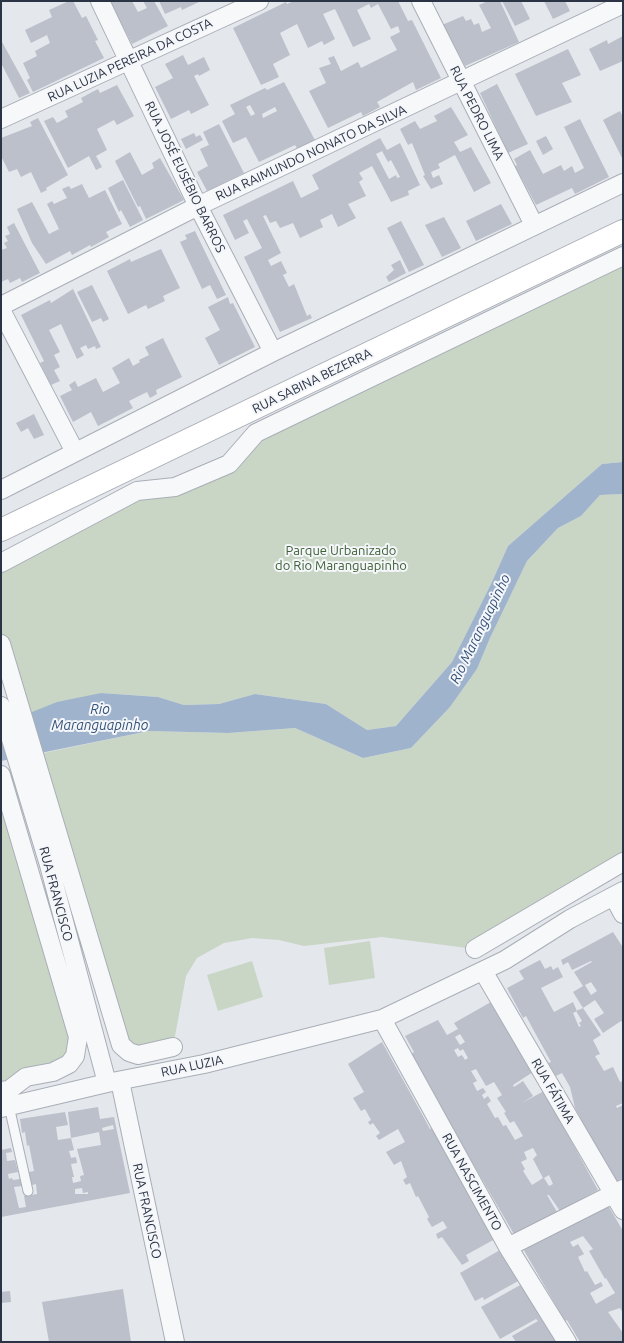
<!DOCTYPE html>
<meta charset="utf-8">
<style>
body{margin:0}
#map{position:relative;width:624px;height:1343px;overflow:hidden;background:#e4e7ec;font-family:Ubuntu,sans-serif}
canvas{display:block}
.frame{position:absolute;inset:0;border:2px solid #2b3445;pointer-events:none}
</style>
<div id="map">
<canvas width="624" height="1343"></canvas>
<div class="frame"></div>
</div>
<script>
const g = document.querySelector('canvas').getContext('2d');
g.lineJoin = 'round';
function paint(path, color) { g.fillStyle = color; g.fill(path, 'evenodd'); }
const shape = rows => new Path2D(rows.map(r => 'M' + r).join(''));
function strokePath(path, color, width, dash) { g.strokeStyle = color; g.lineWidth = width; g.lineCap = dash ? 'butt' : 'round'; g.setLineDash(dash || []); g.stroke(path); }
function drawText(font, color, halo, rows, align = 'center') {
  g.font = font + ' Ubuntu,sans-serif'; g.lineWidth = 4; g.setLineDash([]); g.textBaseline = 'middle'; g.strokeStyle = halo; g.fillStyle = color; for (const [text, x, y, turn = 0] of rows) {
    g.save(); g.translate(x, y); g.rotate((+turn || 0) * Math.PI / 180); g.textAlign = isNaN(turn) ? turn : align; if (halo) g.strokeText(text, 0, 0); g.fillText(text, 0, 0); g.restore();
  }
}
const green = shape([
 [623,256,623,462,602,464,508,546,491,584,452,662,396,726,367,730,326,704,255,694,219,704,184,705,158,697,101,693,22,716,1,644,1,563,137,491,229,464,256,433],
 [623,494,623,862,475,949,382,937,304,946,279,940,252,938,224,943,197,958,186,976,173,1047,129,1052,34,755,149,731,228,733,295,728,363,758,411,748,450,707,477,669,490,638,527,561,558,528,581,516,600,495],
 [1,775,75,1056,1,1091],
 [370,941,375,978,329,985,324,948],
 [252,961,263,997,218,1011,207,975]
]);
const water = shape([
 [623,462,623,494,600,495,581,516,558,528,527,561,490,638,477,669,450,707,411,748,363,758,295,728,228,733,149,731,1,761,1,720,22,716,57,702,101,693,158,697,184,705,219,704,255,694,326,704,367,730,396,726,452,662,491,584,508,546,602,464]
]);
const building = shape([
 [69,1,73,1,82,18,86,16,98,40,95,41,104,58,33,92,27,80,30,78,23,63,37,56,35,51,50,43,47,35,31,43,25,30,52,17,49,10],
 [110,1,132,1,138,12,147,8,143,1,154,1,168,26,132,44],
 [159,1,201,1,182,10,181,7,165,14],
 [294,1,398,1,408,21,412,20,441,78,416,90,413,82,377,102,380,107,363,116,361,112,328,128,309,91,326,83,319,68,331,64,328,58,334,56,341,71,358,62,361,68,397,50,390,37,400,32,398,26,391,29,378,4,371,8,369,4,357,10,371,39,353,47,335,9,323,14,335,39,324,45,322,41,308,48,297,24,280,33,290,55,273,64,279,77,261,85,233,28,286,2,287,4],
 [488,1,500,1,519,42,465,66,450,37,448,38,442,25,463,16,466,21,471,19,474,25,479,23,482,32,491,28,479,5],
 [502,1,521,1,530,19,515,26],
 [544,1,565,1,570,11,553,19],
 [623,36,623,61,600,71,589,49,607,40,608,44],
 [1,40,30,93,19,98,1,63],
 [568,49,581,75,562,83,572,102,536,116,515,74],
 [183,55,188,65,204,57,210,70,199,76,198,74,194,76,209,105,191,114,189,110,171,119,155,87,173,78,165,64],
 [284,82,316,142,298,150,295,145,259,162,246,137,233,143,222,121,235,114,230,105,265,88,267,90],
 [250,105,255,114,251,116,246,107],
 [275,107,277,111,263,118,262,114],
 [497,84,528,144,508,153,480,93],
 [117,85,134,116,117,125,114,120,97,129,107,150,96,156,102,167,96,170,89,156,68,168,44,121,53,117,57,123,68,117,65,111,83,102,81,98,98,89,100,93],
 [451,107,468,135,454,142,460,152,471,147,491,183,474,192,455,155,438,164,440,168,431,172,433,178,439,175,443,184,431,189,423,176,425,175,412,143,408,145,400,129,415,121,420,129,437,121,434,116],
 [620,111,623,117,623,160,603,120],
 [38,118,68,175,46,188,47,190,41,193,31,172,21,177,17,169,9,172,1,156,1,138,32,126,30,122],
 [580,119,609,177,575,194,572,188,536,205,515,166,517,165,514,159,530,150,543,174,561,165,564,171,572,166,575,173,584,168,564,127],
 [219,124,244,173,207,191,197,172,208,166,200,149,209,145,203,132],
 [194,133,196,137,200,135,203,140,186,149,181,139],
 [546,136,553,149,543,155,536,141],
 [380,138,387,150,400,143,420,185,408,191,409,195,391,202,372,166,359,173,363,179,359,182,366,196,348,204,356,218,338,227,332,214,320,220,323,227,300,238,293,223,280,228,276,221,270,223,266,215,263,216,281,253,268,260,271,266,281,261,287,273,283,275,289,287,294,284,307,316,310,314,312,318,280,332,244,257,262,248,247,219,243,221,249,233,235,240,223,215,293,181,301,198,319,189,312,175],
 [382,151,388,162,391,160,400,177,397,178,396,175,389,179,376,154],
 [130,152,142,175,154,168,152,163,160,158,184,200,146,219,140,206,138,207,115,161],
 [123,180,143,220,130,227,121,210,119,212,108,188],
 [82,184,89,198,105,190,122,224,106,232,109,237,91,247,90,245,72,255,70,251,46,264,32,243,17,209,32,202,49,234,59,229,47,204,52,201,54,204,67,198,62,189,69,186,71,189],
 [501,204,512,224,476,241,466,221],
 [444,217,461,248,442,257,425,225],
 [401,221,424,265,409,272,387,228],
 [14,223,40,273,22,282,20,278,10,283,8,279,1,282,1,250,7,248,4,243,8,241,5,236,10,234,7,227],
 [195,231,226,295,217,299,210,285,202,289,180,242,187,239,185,235],
 [161,249,180,288,163,296,165,301,148,309,146,305,128,314,107,271,130,259,131,262],
 [400,260,406,273,389,282,386,277,394,270,391,265],
 [92,285,109,319,103,322,101,318,92,322,77,292],
 [73,289,101,347,96,349,95,346,88,349,86,345,80,348,84,355,77,359,61,324,49,330,60,352,54,355,60,367,54,370,60,381,51,385,40,363,44,361,21,315,50,300,51,303],
 [228,297,230,304,233,303,255,347,219,365,205,338,220,330,208,307],
 [163,338,182,377,156,390,157,394,150,398,147,392,129,401,133,408,98,426,91,412,73,422,60,396,72,390,69,385,75,381,78,387,96,378,103,392,120,383,112,368,129,358,133,366,140,362,139,360,149,355,145,347],
 [34,414,44,435,34,439,28,428,21,432,16,423],
 [613,932,622,946,623,945,623,1023,621,1021,603,1033,594,1019,604,1013,595,1000,583,1008,573,992,583,986,574,972,592,962,591,961,572,970,568,962,563,965,561,960],
 [591,982,597,991,591,995,585,985],
 [540,960,545,969,551,966,553,970,558,967,563,977,541,988,554,1012,573,1002,577,1011,573,1013,579,1027,581,1026,579,1023,582,1021,576,1011,583,1008,601,1035,593,1040,600,1054,595,1056,604,1071,613,1067,620,1082,623,1081,623,1103,616,1106,617,1108,623,1105,623,1178,615,1182,575,1108,570,1087,562,1073,556,1076,548,1063,551,1062,534,1031,526,1016,523,1018,507,988,524,979,519,971],
 [491,1002,533,1072,513,1085,514,1087,523,1081,533,1096,522,1103,544,1091,598,1190,560,1211,549,1195,547,1195,557,1212,515,1236,410,1055,414,1052,405,1036,438,1020,447,1035,458,1029,454,1023],
 [460,1034,465,1042,460,1045,455,1037],
 [458,1048,460,1051,463,1049,468,1058,465,1060,462,1055,458,1057,454,1050],
 [476,1069,486,1086,494,1082,502,1095,497,1098,506,1112,504,1113,510,1123,514,1121,523,1136,515,1140,506,1125,503,1126,498,1117,495,1118,487,1104,491,1101,488,1096,484,1099,482,1095,486,1092,483,1088,477,1091,473,1083,477,1081,471,1071],
 [533,1148,537,1155,533,1159,543,1178,532,1185,523,1171,525,1169,521,1162,527,1159,524,1152],
 [549,1175,553,1184,549,1186,544,1178],
 [382,1042,423,1116,430,1129,432,1128,495,1239,466,1255,469,1261,462,1265,442,1237,438,1239,436,1234,447,1228,443,1221,432,1227,427,1219,429,1217,418,1196,416,1197,410,1183,406,1185,403,1180,407,1177,401,1161,394,1165,386,1152,405,1142,398,1129,379,1140,376,1136,380,1133,373,1123,370,1125,368,1122,371,1120,365,1109,361,1111,353,1098,364,1092,348,1064],
 [98,1107,100,1119,114,1117,130,1193,1,1217,1,1150,11,1148,12,1152,6,1153,7,1161,15,1160,18,1172,8,1174,9,1179,12,1178,13,1180,20,1179,22,1186,14,1187,19,1208,26,1207,24,1196,37,1194,36,1184,32,1185,29,1172,34,1171,29,1145,27,1146,25,1132,22,1133,20,1119,65,1112,68,1125,56,1127,58,1140,71,1138,74,1150,69,1151,71,1158,76,1157,77,1163,71,1164,74,1177,72,1177,73,1183,81,1181,80,1176,84,1175,77,1149,101,1145,99,1132,71,1138,68,1112],
 [113,1125,114,1129,103,1131,102,1128],
 [82,1188,83,1193,88,1192,88,1194,75,1194,75,1189],
 [606,1202,623,1231,623,1313,620,1308,608,1312,623,1333,623,1342,580,1342,567,1320,565,1321,522,1247],
 [583,1236,593,1249,589,1251,605,1279,606,1278,615,1293,596,1304,590,1293,603,1286,601,1282,595,1285,587,1271,585,1272,578,1257,584,1254,578,1244,573,1247,570,1242],
 [500,1250,520,1280,484,1300,483,1297,475,1301,460,1273],
 [522,1284,542,1320,556,1342,516,1342,512,1336,538,1321,536,1319,500,1339,481,1307],
 [123,1289,131,1342,49,1342,42,1302],
 [10,1291,11,1302,1,1303,1,1292]
]);
const lane = shape([
 [9,1106,28,1191]
]);
const street = shape([
 [100,1,198,206,273,352],
 [421,1,534,225],
 [1,119,259,1],
 [1,306,198,206,623,4],
 [1,310,75,452],
 [1,490,273,352,623,183],
 [1,563,137,491,175,487,229,464,256,433,623,256],
 [1,644,121,1045,129,1052,138,1055,173,1047],
 [1,706,49,865,107,1083],
 [1,775,78,1037,75,1056,69,1064,53,1072,26,1077,9,1090,1,1091],
 [614,897,623,914],
 [475,949,623,862],
 [483,971,623,1210],
 [382,1019,508,1247,567,1342],
 [120,1081,175,1342],
 [1,1108,107,1083,204,1064,382,1019,505,960,570,919,623,891],
 [508,1247,623,1189]
]);
const secondary = shape([
 [1,530,623,231]
]);
const streetNames = [
 ["RUA LUZIA PEREIRA DA COSTA",130,60,-25],
 ["RUA PEDRO LIMA",477,113,63],
 ["RUA RAIMUNDO NONATO DA SILVA",311,153,-25],
 ["RUA JOSÉ EUSÉBIO BARROS",185,177,64],
 ["RUA SABINA BEZERRA",312,381,-26],
 ["RUA FRANCISCO",56,894,75],
 ["RUA LUZIA",192,1066,-12],
 ["RUA FÁTIMA",553,1091,60],
 ["RUA NASCIMENTO",472,1182,61],
 ["RUA FRANCISCO",147,1211,78]
];
const parkNames = [
 ["Parque Urbanizado",341,551],
 ["do Rio Maranguapinho",341,566]
];
const waterNames = [
 ["Rio Maranguapinho",480,629,-64],
 ["Rio",100,709],
 ["Maranguapinho",100,725]
];
paint(green, '#c9d6c5');
paint(water, '#9fb4cc');
paint(building, '#bbc0ca');
strokePath(lane, '#a9aeb7', 11);
strokePath(street, '#a9aeb7', 20);
strokePath(secondary, '#a9aeb7', 24);
strokePath(lane, '#f7f8fa', 9);
strokePath(street, '#f7f8fa', 18);
strokePath(secondary, '#fff', 22);
drawText('13px', '#2b3445', '#f4f6f9', streetNames);
drawText('13px', '#3f6138', '#f4f6f9', parkNames);
drawText('italic 14px', '#34527a', '#f4f6f9', waterNames);
</script>
